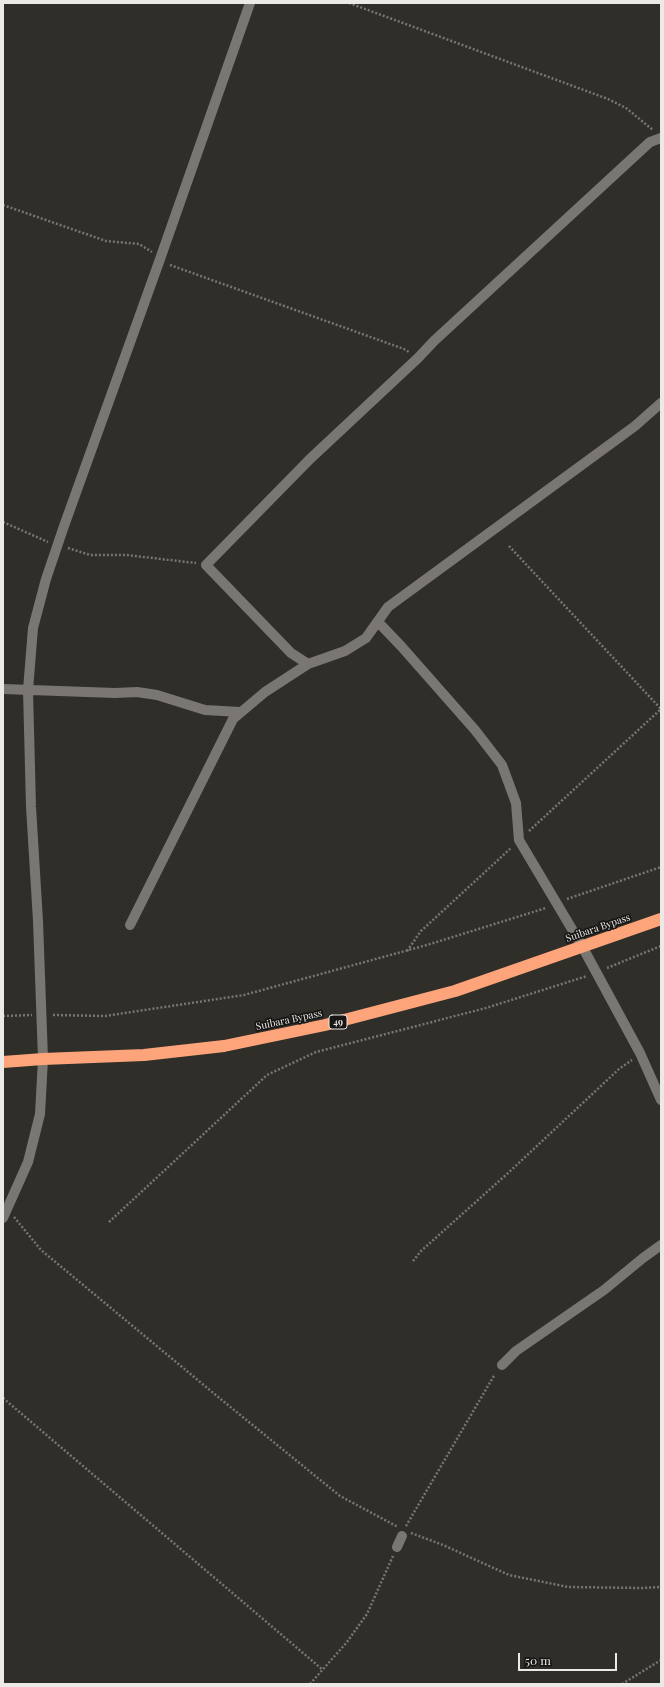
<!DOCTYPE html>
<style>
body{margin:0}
#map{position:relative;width:664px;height:1687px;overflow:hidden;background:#302e29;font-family:"Playfair Display",serif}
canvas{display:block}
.frame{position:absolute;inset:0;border:4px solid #ebeae7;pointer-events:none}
.scale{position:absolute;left:518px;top:1653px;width:99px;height:18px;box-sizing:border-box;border:2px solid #ebeae7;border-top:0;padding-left:5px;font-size:12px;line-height:14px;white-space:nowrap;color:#ebeae7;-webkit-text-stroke:3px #171614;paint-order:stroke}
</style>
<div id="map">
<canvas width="664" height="1687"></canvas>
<div class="frame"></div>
<div class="scale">50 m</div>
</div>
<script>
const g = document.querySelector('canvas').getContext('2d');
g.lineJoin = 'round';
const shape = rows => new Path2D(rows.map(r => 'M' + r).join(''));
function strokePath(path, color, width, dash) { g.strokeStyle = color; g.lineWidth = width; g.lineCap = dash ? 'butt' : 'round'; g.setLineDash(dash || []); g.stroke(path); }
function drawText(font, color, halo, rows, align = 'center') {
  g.font = font + ' "Playfair Display",serif'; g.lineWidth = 3.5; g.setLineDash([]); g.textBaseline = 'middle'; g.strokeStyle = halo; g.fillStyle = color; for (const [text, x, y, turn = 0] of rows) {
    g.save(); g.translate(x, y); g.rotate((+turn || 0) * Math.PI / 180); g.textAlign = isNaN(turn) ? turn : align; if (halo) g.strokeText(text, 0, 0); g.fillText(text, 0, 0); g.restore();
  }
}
const path = shape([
 [349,3,608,99,626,108,653,130],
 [3,205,106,241,139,244,152,252],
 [170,265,404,349,409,352],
 [3,522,48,542],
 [509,546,661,709],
 [68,548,90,555,126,555,196,563],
 [529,831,661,709],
 [567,899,661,867],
 [407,951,421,931,511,848],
 [607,968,661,946],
 [53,1015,105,1016,244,995,427,945,546,908],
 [3,1016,32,1015],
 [14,1217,41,1250,223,1401,340,1496,398,1527],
 [109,1222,267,1075,316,1052,486,1008,587,976],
 [413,1261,421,1251,507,1174,619,1069,632,1060],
 [3,1398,323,1670],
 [406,1526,495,1374],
 [411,1533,443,1545,509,1575,568,1587,642,1588,661,1587],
 [310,1684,347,1642,367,1614,393,1556],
 [622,1684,661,1660]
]);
const minor = shape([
 [378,622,401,646,475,730,502,765,516,803,519,840,582,946,640,1053,661,1100],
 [308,664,291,653,206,565,310,459,418,358,434,341,650,142,661,138],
 [3,689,115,693,137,692,157,695,205,710,240,712],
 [130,925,233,719,265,692,308,664,345,651,366,638,388,607,635,426,661,403],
 [3,1218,28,1162,40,1114,43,1059,38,921,31,807,28,690,33,628,46,579,64,526,159,262,250,3],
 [502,1365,516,1351,604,1290,643,1258,661,1245],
 [397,1547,402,1536]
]);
const highway = shape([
 [3,1062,43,1059,144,1055,224,1046,325,1025,455,991,661,919]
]);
const shields = [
 [338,1022,18]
];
const shieldNames = [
 ["49",338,1022]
];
const streetNames = [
 ["Suibara Bypass",598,928,-19],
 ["Suibara Bypass",289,1020,-12]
];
strokePath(path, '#777671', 2.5, [2, 2]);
strokePath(minor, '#7a7772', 10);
strokePath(highway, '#fea47a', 12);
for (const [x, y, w] of shields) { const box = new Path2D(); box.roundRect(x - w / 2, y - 7, w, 14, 3); g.fillStyle = '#171614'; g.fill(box); strokePath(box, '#ebeae7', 1); }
drawText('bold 9px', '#ebeae7', null, shieldNames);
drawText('10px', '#ebeae7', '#171614', streetNames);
</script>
